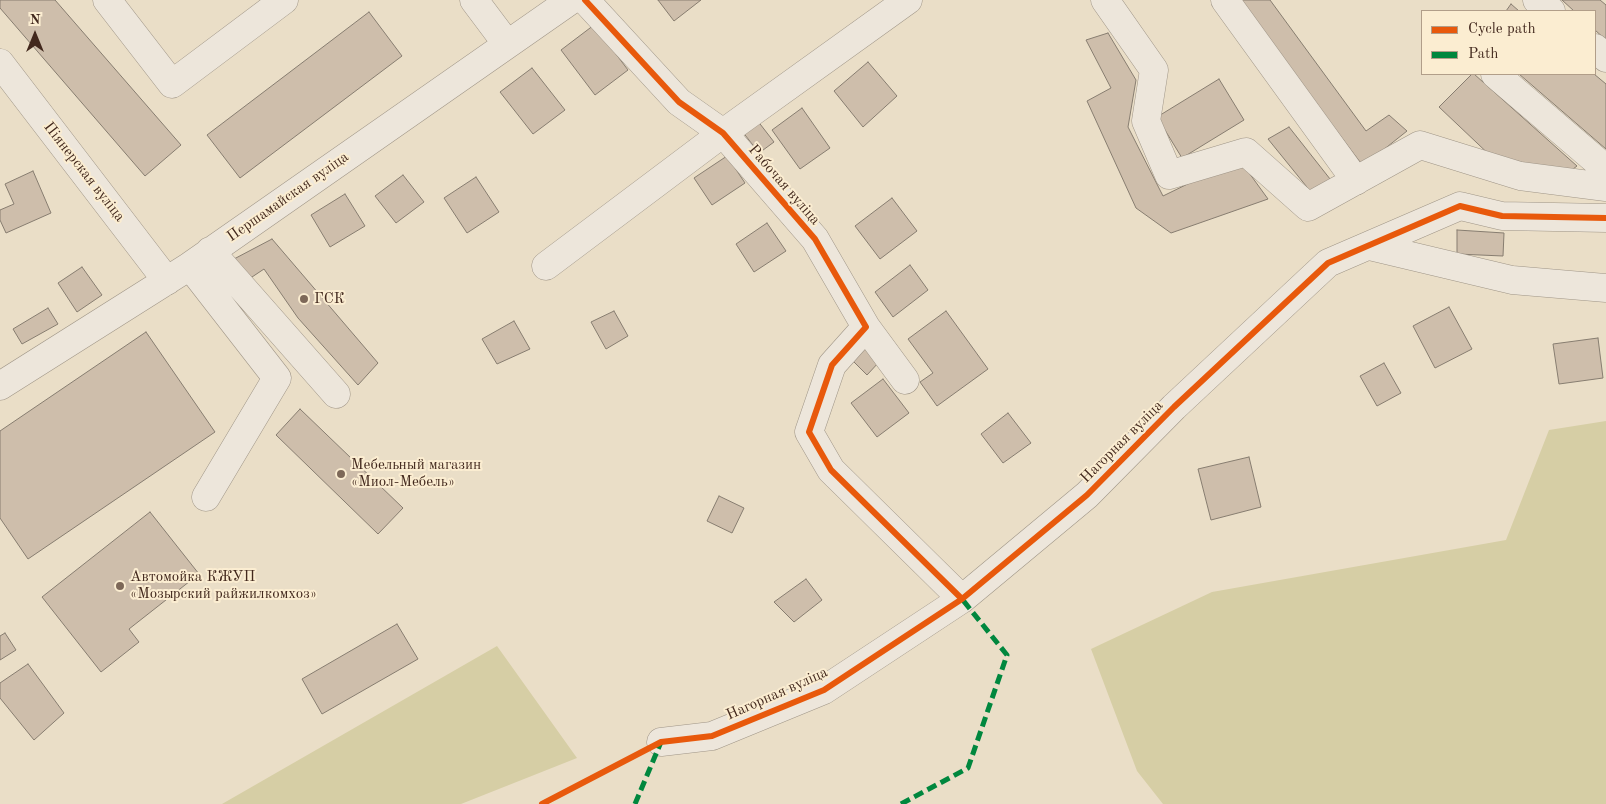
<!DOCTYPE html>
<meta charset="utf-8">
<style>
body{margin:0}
#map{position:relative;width:1606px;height:804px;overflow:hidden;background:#eadec7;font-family:"Old Standard TT",serif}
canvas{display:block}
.legend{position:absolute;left:1421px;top:10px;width:175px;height:65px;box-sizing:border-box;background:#fbedd1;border:1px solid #b19e89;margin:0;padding:6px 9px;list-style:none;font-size:15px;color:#42281d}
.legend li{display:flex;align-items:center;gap:10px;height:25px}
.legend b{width:25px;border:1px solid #b19e89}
.north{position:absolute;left:10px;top:10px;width:50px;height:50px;-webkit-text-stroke:4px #fbedd1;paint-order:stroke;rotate:0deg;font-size:14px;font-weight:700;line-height:20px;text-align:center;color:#42281d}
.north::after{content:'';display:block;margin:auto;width:18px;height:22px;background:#42281d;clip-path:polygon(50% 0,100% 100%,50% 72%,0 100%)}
</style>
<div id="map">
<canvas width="1606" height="804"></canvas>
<ul class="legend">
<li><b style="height:6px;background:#e8590c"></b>Cycle path</li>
<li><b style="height:6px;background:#00873e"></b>Path</li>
</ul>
<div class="north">N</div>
</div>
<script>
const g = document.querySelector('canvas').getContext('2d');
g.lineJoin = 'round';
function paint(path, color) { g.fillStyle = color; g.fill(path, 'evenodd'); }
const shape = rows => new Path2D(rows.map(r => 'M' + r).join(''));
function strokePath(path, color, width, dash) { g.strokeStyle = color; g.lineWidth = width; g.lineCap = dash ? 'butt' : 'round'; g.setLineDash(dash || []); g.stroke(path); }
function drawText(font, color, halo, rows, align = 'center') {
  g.font = font + ' "Old Standard TT",serif'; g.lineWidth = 4; g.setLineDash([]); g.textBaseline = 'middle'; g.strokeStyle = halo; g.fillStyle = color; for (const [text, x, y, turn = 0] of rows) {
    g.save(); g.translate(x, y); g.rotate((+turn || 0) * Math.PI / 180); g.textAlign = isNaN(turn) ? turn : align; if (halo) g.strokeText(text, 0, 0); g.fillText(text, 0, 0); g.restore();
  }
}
const green = shape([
 [1606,421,1606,804,1163,804,1137,771,1091,649,1212,592,1506,540,1549,430],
 [497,646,577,758,461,804,222,804]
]);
const building = shape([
 [0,0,55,0,181,145,145,176,0,8,0,0],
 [658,0,701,0,674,21,658,0],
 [1238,0,1270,0,1366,131,1389,115,1407,131,1363,166,1238,0],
 [1562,0,1600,0,1606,5,1606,40,1595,30,1595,11,1574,11,1562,0],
 [1511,4,1519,11,1506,11,1511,4],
 [369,12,402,56,240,178,207,135,369,12],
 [594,25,628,70,595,95,561,50,594,25],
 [1108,33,1136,80,1128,127,1163,196,1239,159,1268,199,1171,233,1136,208,1087,101,1111,88,1086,40,1108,33],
 [868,62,897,96,863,127,834,91,868,62],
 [532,68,565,110,533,134,500,92,532,68],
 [1472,74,1474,74,1577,166,1561,178,1496,161,1439,107,1472,74],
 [1519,74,1594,74,1606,84,1606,149,1519,74],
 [1219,79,1244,120,1182,158,1157,117,1219,79],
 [802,108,830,148,800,169,772,130,802,108],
 [757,120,774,142,759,153,742,131,757,120],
 [1289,127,1334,184,1315,197,1268,139,1289,127],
 [727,156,745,183,712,205,694,178,727,156],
 [33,171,51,213,6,233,0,220,0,210,14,204,5,184,33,171],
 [403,175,424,202,396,223,375,196,403,175],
 [476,177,499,212,467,233,444,198,476,177],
 [345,194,365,226,330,247,311,215,345,194],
 [892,198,917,231,880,259,855,226,892,198],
 [767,223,786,251,754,272,736,244,767,223],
 [1457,230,1504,233,1503,256,1457,254,1457,230],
 [272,239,378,363,358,385,298,318,264,269,249,279,234,259,272,239],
 [910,265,928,290,893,317,875,292,910,265],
 [82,267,102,295,77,312,58,283,82,267],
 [1449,307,1472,349,1435,368,1413,326,1449,307],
 [48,308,58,324,22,344,13,329,48,308],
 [614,311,628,336,606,349,591,322,614,311],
 [946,311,988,369,937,406,920,382,933,373,908,339,946,311],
 [514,321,530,349,497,364,482,339,514,321],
 [146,332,215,432,28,559,0,518,0,431,146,332],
 [1598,338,1603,378,1559,384,1553,344,1598,338],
 [865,346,880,361,867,375,852,360,865,346],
 [1384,363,1401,393,1377,406,1360,376,1384,363],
 [883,379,909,413,877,437,851,403,883,379],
 [300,409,403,508,378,534,276,435,300,409],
 [1008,413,1031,443,1003,463,981,434,1008,413],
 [1249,457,1261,507,1211,520,1198,469,1249,457],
 [719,496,744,508,732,533,707,521,719,496],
 [150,512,199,574,129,629,139,642,101,672,42,597,150,512],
 [806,579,822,600,794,622,774,602,806,579],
 [397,624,418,659,322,714,302,679,397,624],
 [5,633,16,650,0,660,0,636,5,633],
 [28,664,64,713,34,740,0,698,0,683,28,664]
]);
const minor = shape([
 [107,0,172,84,284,0],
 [474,0,507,44],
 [585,0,679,102,723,133,815,239,866,327,832,365,809,432,831,470,962,599],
 [1105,0,1154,70,1146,121,1169,175,1246,152,1308,207,1420,145,1520,176,1606,187],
 [1225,0,1356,181],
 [1537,0,1551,11],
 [1595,48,1606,58],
 [0,63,167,281],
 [1495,74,1606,169],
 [1369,246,1512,280,1606,288],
 [210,251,336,394],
 [190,266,277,378,206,497],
 [546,266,723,133,908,0],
 [866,327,905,380],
 [0,386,190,266,571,0],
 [661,742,712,736,824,690,962,599,1087,495,1174,407,1328,263,1460,206,1502,216,1606,218]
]);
const quiet = shape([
 [635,804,661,742],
 [901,804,968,768,1007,655,962,599]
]);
const cycleway = shape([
 [585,0,679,102,723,133,815,239,866,327,832,365,809,432,831,470,962,599],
 [542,804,661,742,712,736,824,690,962,599,1087,495,1174,407,1328,263,1460,206,1502,216,1606,218]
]);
const markers = [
 [304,299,5,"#7d6858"],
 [341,474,5,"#7d6858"],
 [120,586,5,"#7d6858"]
];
const streetNames = [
 ["Піянерская вуліца",84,172,52],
 ["Рабочая вуліца",784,185,49],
 ["Першамайская вуліца",288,197,-35],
 ["Нагорная вуліца",1122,442,-45],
 ["Нагорная вуліца",777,694,-24]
];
const poiNames = [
 ["ГСК",314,299],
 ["Мебельный магазин",351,465],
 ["«Миол-Мебель»",351,482],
 ["Автомойка КЖУП",130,577],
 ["«Мозырский райжилкомхоз»",130,594]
];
paint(green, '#d6cea5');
paint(building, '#cebeab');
strokePath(building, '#877d70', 1);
strokePath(minor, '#9f9587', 29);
strokePath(minor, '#ede6db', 28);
strokePath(quiet, '#00873e', 5, [10, 5]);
strokePath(cycleway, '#e8590c', 6);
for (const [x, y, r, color] of markers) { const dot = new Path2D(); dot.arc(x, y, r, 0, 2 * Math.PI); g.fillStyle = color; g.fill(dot); strokePath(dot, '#fbedd1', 2); }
drawText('15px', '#42281d', '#fbedd1', streetNames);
drawText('15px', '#42281d', '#fbedd1', poiNames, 'left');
</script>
